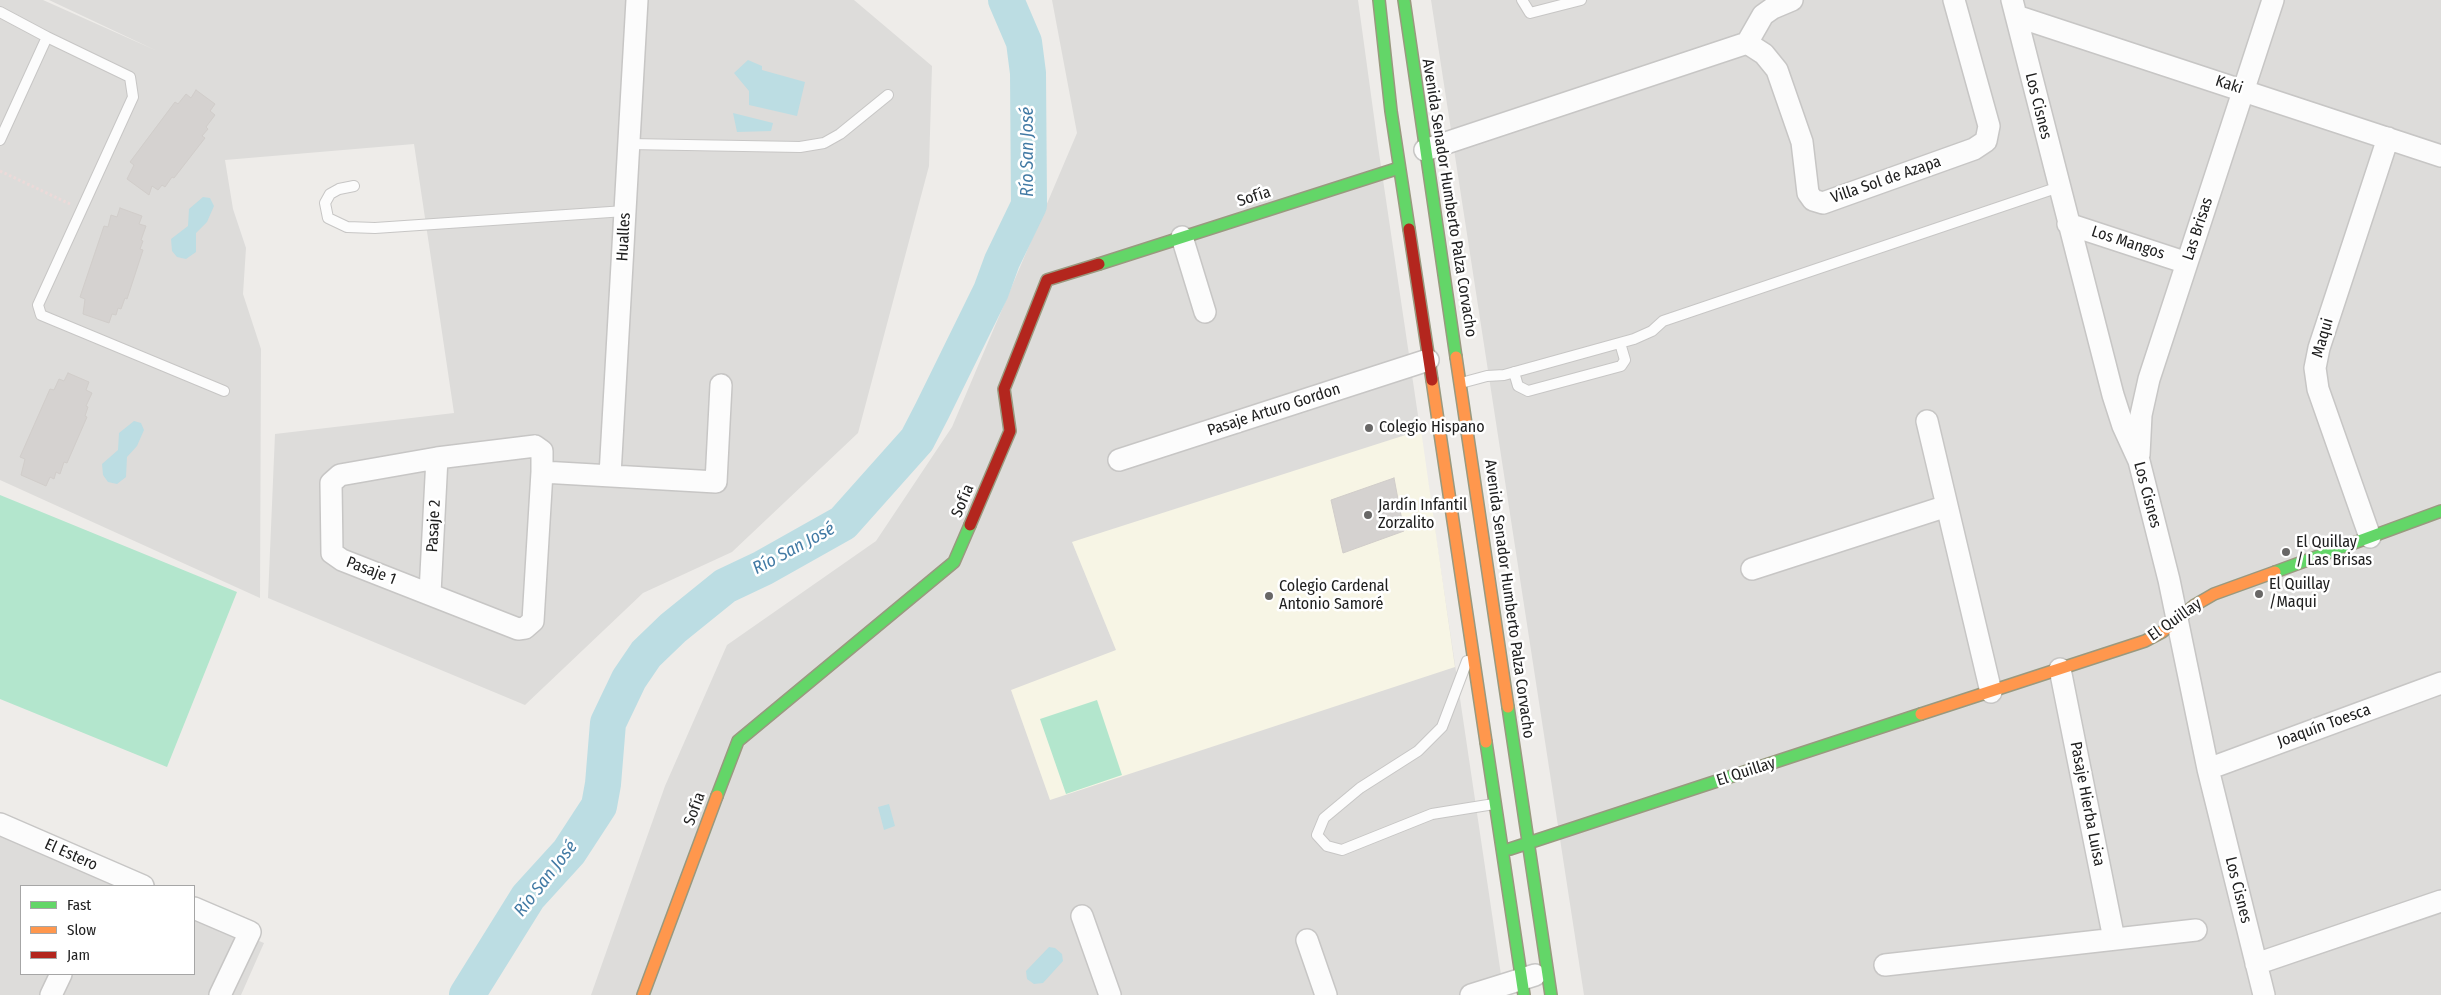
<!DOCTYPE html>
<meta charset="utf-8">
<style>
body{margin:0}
#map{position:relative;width:2441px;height:995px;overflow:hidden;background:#eeece9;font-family:"Fira Sans Condensed",sans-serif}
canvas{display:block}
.legend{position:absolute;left:20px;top:885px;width:175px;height:90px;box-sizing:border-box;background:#fff;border:1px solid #a6a6a6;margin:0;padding:6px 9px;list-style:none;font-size:15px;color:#202020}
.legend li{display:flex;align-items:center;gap:10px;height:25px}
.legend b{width:25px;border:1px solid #a6a6a6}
</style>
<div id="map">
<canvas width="2441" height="995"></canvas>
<ul class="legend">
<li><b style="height:6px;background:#63d668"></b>Fast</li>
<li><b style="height:6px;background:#ff974d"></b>Slow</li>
<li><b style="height:6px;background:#b3261e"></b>Jam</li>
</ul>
</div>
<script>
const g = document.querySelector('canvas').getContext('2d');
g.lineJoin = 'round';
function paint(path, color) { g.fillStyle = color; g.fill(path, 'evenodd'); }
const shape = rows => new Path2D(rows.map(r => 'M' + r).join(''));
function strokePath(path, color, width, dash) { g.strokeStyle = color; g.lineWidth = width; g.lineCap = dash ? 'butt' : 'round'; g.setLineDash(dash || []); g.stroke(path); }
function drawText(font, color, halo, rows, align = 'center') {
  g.font = font + ' "Fira Sans Condensed",sans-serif'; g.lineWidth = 5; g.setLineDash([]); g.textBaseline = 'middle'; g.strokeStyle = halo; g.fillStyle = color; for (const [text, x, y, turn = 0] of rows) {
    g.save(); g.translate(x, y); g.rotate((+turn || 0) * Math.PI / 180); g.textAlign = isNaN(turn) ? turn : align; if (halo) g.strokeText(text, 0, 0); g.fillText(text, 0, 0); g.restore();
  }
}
const residential = shape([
 [0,0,43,0,155,50,49,0,854,0,932,66,929,166,858,433,732,552,643,593,525,705,268,598,275,434,454,413,414,144,225,160,233,209,246,248,243,294,261,349,260,598,0,480],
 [1052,0,1358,0,1378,146,1504,995,591,995,665,786,727,645,876,541,952,427,1077,133],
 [1431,0,2441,0,2441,995,1584,995],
 [0,833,128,886,21,886,21,974,194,974,194,914,264,943,241,995,0,995]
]);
const education = shape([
 [1421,430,1455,667,1050,800,1011,690,1116,650,1072,542]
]);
const pitch = shape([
 [0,495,237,592,167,767,0,699],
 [1097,700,1122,775,1066,794,1040,719]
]);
const water = shape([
 [748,60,762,66,762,70,805,82,797,116,749,105,749,91,734,73],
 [733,113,773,123,771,131,737,132],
 [203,197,210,198,214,206,207,222,196,233,196,252,186,259,177,257,172,251,171,239,188,226,189,209],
 [134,421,141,423,144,430,137,446,127,457,126,477,117,484,108,482,103,475,102,464,118,450,119,433],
 [889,804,895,826,884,830,878,807],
 [1049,947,1055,948,1062,954,1063,961,1043,983,1034,984,1027,979,1026,971]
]);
const river = shape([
 [467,995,528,897,569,852,599,806,603,784,608,723,629,679,646,654,673,628,725,586,763,568,843,523,917,440,932,411,991,291,1002,261,1029,205,1028,73,1024,42,1006,0]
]);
const building = shape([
 [196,90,215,104,210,111,215,115,206,127,208,129,202,136,205,138,174,178,172,177,165,187,162,185,158,190,152,186,149,195,127,179,134,165,130,162,175,102,178,104,186,94,191,98,196,90],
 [120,208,142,216,139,224,146,226,141,240,143,241,140,249,143,250,127,299,125,298,121,309,118,308,116,315,112,314,109,323,83,314,85,299,80,297,104,226,108,227,111,215,117,217,120,208],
 [68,373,89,382,86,390,92,393,86,406,88,407,85,416,87,417,67,463,64,462,60,474,56,472,54,479,50,477,46,486,21,475,25,459,20,457,50,389,54,390,59,379,64,381,68,373],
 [1394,478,1404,531,1343,553,1331,500,1394,478]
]);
const path = shape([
 [0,171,70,204]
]);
const lane = shape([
 [1522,0,1530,13,1581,0],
 [0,12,47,37,0,140],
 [47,37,130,77,133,97,38,305,41,315,224,391],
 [629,144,800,147,824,143,840,134,888,95],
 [354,186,339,189,330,194,325,203,328,218,347,227,375,228,625,211],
 [1514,372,1518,386,1528,391,1621,366,1625,360,1620,343],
 [1461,383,1487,376,1504,375,1634,339,1652,331,1663,321,2059,187],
 [1467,661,1442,727,1418,751,1360,788,1324,818,1317,835,1327,846,1342,850,1432,814,1494,804]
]);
const street = shape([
 [2012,0,2113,395,2123,426,2139,461,2169,580,2208,769,2264,995],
 [2016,16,2441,156],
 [1747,43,1764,54,1777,70,1802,142,1808,193,1813,200,1823,203,1974,149,1986,141,1989,126,1954,0],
 [1425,150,1747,43,1763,15,1773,8,1792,0],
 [2068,224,2187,263],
 [1182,237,1205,312],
 [1927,421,1991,692],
 [535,446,542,451,542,472,533,621,525,628,518,629,342,560,332,553,331,483,340,475,437,458,535,446],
 [2139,455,2141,415,2149,379,2273,0],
 [1119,460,1428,360],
 [542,472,716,482,721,385],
 [610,475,637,0],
 [2370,537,2318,389,2315,368,2319,348,2388,138],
 [1752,569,1947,506],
 [430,593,437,458],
 [2060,669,2114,939],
 [2208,769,2441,683],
 [0,824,143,886],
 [194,908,250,932,220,995],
 [1082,916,1110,995],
 [1307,940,1326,995],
 [2256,964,2441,901],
 [1885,965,2196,930],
 [51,995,61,974],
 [1471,995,1535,975]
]);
const fast = shape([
 [1379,0,1391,111,1409,229],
 [1404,0,1456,357],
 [1099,264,1399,168],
 [2275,572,2441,511],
 [1508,707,1551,995],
 [1486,742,1524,995],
 [717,796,738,741,954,562,970,525],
 [1510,849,1921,714]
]);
const slow = shape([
 [1456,357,1508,707],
 [1432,380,1486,742],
 [1921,714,2145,641,2162,632,2195,605,2214,594,2275,572],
 [643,995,717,796]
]);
const jam = shape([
 [1409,229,1432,380],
 [970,525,1010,431,1004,389,1047,280,1099,264]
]);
const markers = [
 [1369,428,5,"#686766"],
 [1368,515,5,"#686766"],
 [2286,552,5,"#686766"],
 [2259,594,5,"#686766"],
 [1269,596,5,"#686766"]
];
const streetNames = [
 ["Kaki",2229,85,18],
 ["Los Cisnes",2038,106,76],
 ["Villa Sol de Azapa",1886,180,-19],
 ["Sofía",1254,197,-18],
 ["Avenida Senador Humberto Palza Corvacho",1449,198,81],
 ["Las Brisas",2198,229,-72],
 ["Hualles",624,237,-87],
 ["Los Mangos",2128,243,18],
 ["Maqui",2323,338,-74],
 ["Pasaje Arturo Gordon",1274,410,-18],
 ["Los Cisnes",2147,495,75],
 ["Sofía",963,501,-67],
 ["Pasaje 2",434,526,-87],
 ["Pasaje 1",371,571,21],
 ["Avenida Senador Humberto Palza Corvacho",1509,599,82],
 ["El Quillay",2175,620,-35],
 ["Joaquín Toesca",2324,726,-20],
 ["El Quillay",1746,772,-18],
 ["Pasaje Hierba Luisa",2087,804,79],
 ["Sofía",695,809,-70],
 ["El Estero",71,855,24],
 ["Los Cisnes",2238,890,76]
];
const poiNames = [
 ["Colegio Hispano",1379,428],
 ["Jardín Infantil",1378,506],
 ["Zorzalito",1378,524],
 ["El Quillay",2296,543],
 ["/ Las Brisas",2296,561],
 ["El Quillay",2269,585],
 ["/Maqui",2269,603],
 ["Colegio Cardenal",1279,587],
 ["Antonio Samoré",1279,605]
];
const waterNames = [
 ["Río San José",1028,152,-90],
 ["Río San José",794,549,-28],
 ["Río San José",546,879,-52]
];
paint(residential, '#dddcda');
paint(education, '#f7f5e5');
paint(pitch, '#b3e6cd');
paint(water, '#bcdde3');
strokePath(river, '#bcdde3', 36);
paint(building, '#d5d2d0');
strokePath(building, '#d1cdca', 1);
strokePath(lane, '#c7c6c5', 12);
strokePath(street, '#c7c6c5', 24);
strokePath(fast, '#99997f', 14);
strokePath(slow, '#99997f', 14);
strokePath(jam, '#99997f', 14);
strokePath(path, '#ecdad9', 3, [2.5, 2.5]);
strokePath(lane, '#fcfcfc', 10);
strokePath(street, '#fcfcfc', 21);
strokePath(fast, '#63d668', 11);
strokePath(slow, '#ff974d', 11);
strokePath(jam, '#b3261e', 11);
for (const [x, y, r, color] of markers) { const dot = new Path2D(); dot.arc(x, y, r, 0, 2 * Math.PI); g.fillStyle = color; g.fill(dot); strokePath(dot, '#fff', 2); }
drawText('16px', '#202020', '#fff', streetNames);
drawText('16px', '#202020', '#fff', poiNames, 'left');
drawText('italic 18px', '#427aa4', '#fff', waterNames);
</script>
